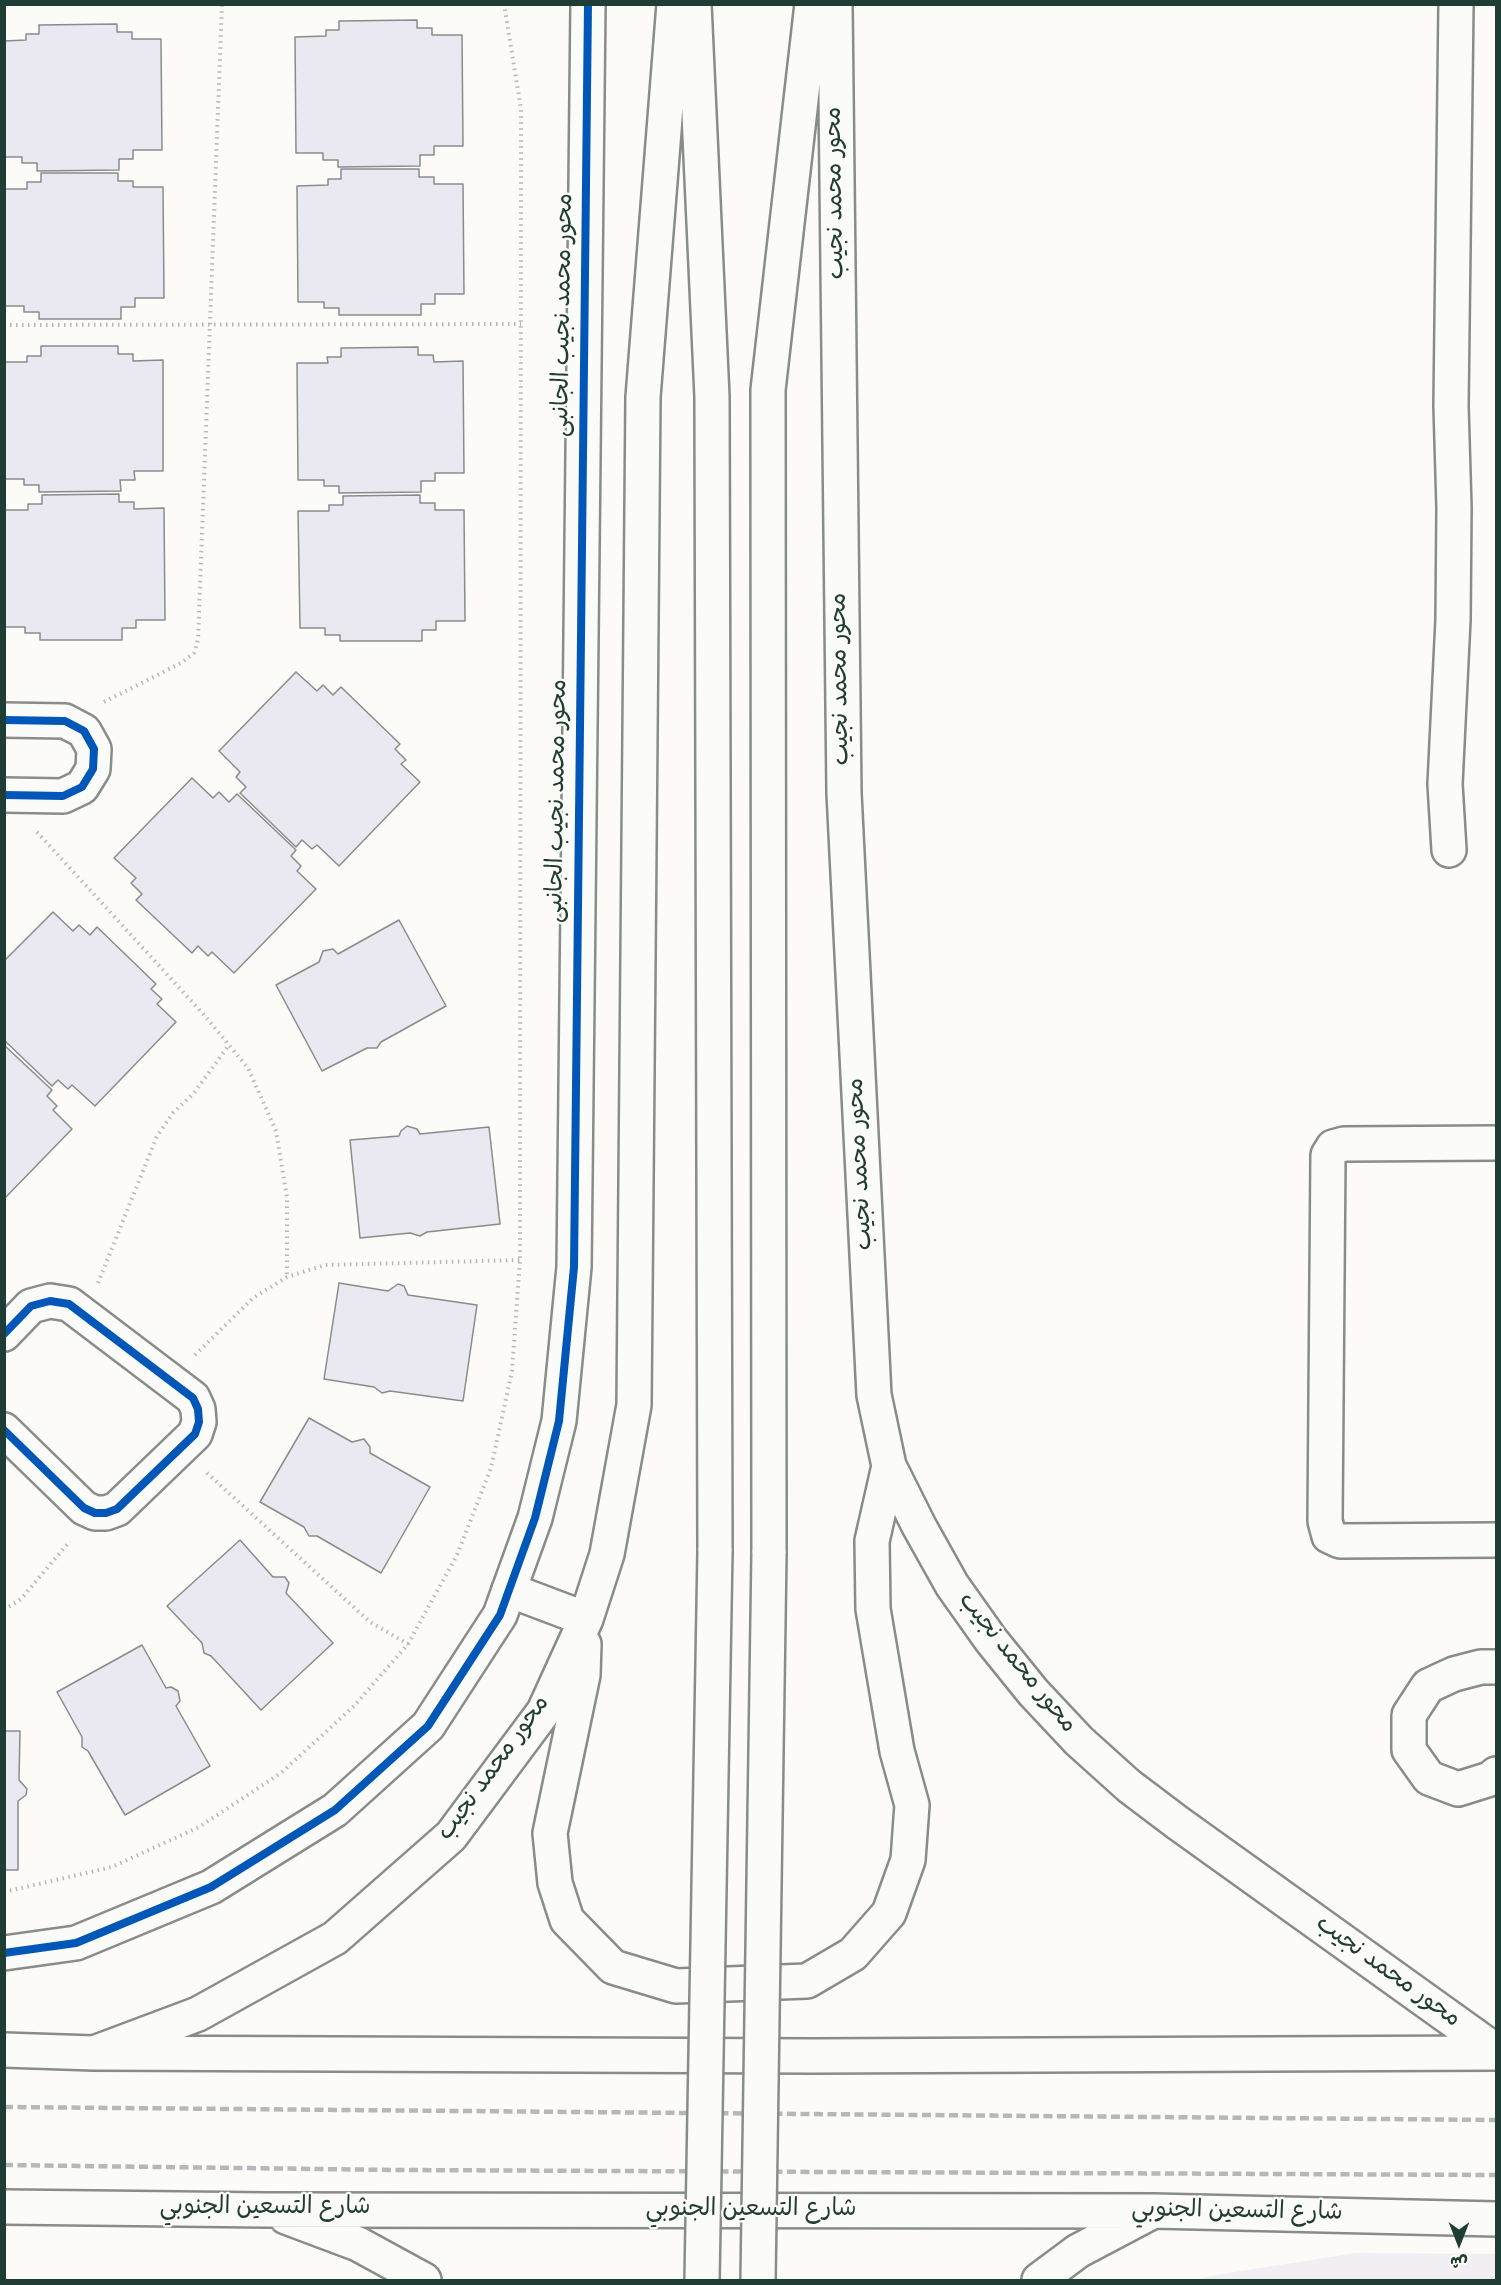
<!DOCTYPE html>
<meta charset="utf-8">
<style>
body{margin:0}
#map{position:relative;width:1501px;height:2285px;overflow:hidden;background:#fcfbf8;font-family:"Indie Flower","Playpen Sans Arabic",sans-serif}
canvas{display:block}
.frame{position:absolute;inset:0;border:6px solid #1f3d34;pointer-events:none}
.north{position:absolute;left:1429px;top:2213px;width:60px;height:60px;-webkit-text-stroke:4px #fdfcf7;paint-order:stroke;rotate:180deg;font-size:16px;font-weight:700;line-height:24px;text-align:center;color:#1f3d34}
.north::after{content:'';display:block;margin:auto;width:21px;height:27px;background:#1f3d34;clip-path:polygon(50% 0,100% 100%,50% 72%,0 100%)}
</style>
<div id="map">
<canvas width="1501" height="2285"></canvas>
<div class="frame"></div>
<div class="north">ش</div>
</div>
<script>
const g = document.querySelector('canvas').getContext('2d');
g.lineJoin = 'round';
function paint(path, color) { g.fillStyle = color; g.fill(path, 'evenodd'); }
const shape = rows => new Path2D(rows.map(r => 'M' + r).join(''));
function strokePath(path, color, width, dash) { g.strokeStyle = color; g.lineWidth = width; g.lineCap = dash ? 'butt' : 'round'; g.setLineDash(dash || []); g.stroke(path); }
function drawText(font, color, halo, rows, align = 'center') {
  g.font = font + ' "Indie Flower","Playpen Sans Arabic",sans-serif'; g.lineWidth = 4.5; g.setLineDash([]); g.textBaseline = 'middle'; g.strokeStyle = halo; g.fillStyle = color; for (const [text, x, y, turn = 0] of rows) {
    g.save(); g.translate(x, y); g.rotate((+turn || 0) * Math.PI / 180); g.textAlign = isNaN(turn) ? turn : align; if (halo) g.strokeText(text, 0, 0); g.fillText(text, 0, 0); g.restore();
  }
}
const built = shape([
 [1356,2253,1496,2254,1496,2280,1199,2280,1209,2276]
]);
const building = shape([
 [417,20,417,28,432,28,432,35,462,35,463,146,434,146,434,155,420,155,420,166,338,167,338,160,323,160,323,153,296,153,295,37,326,36,326,30,339,30,339,21,417,20],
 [117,24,117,32,132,32,132,39,161,39,162,150,133,150,133,159,119,159,119,170,37,171,37,163,22,163,22,157,4,157,4,41,26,40,26,34,39,34,39,25,117,24],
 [341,169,419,169,419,177,434,177,434,184,463,184,464,294,435,294,435,304,421,304,421,315,339,315,339,308,324,308,324,302,298,302,297,186,328,185,328,179,341,179,341,169],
 [41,173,118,173,118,181,133,181,133,187,163,187,164,298,135,298,135,307,121,307,121,319,39,319,39,312,24,312,24,306,4,306,4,189,27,189,27,182,41,182,41,173],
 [41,346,118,346,118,354,133,354,133,361,163,360,163,471,134,471,135,480,120,480,121,491,39,492,39,485,24,485,24,479,4,479,4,362,27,362,27,356,41,356,41,346],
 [418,347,418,355,433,355,434,362,463,361,464,473,435,473,435,481,421,481,421,492,339,493,339,486,324,486,324,480,298,480,297,363,328,363,327,357,341,357,341,348,418,347],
 [119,494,119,502,134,502,134,509,164,508,165,620,136,620,136,628,122,628,122,640,40,640,40,633,25,633,25,627,4,627,4,510,28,510,28,504,42,504,42,495,119,494],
 [420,495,420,503,435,503,435,510,464,510,465,621,436,621,436,630,422,630,422,641,340,641,340,635,325,635,325,628,300,628,298,511,329,511,329,505,343,505,343,496,420,495],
 [296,672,317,691,323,685,333,695,341,687,400,744,395,749,406,760,401,764,420,782,339,866,317,845,312,849,302,840,296,847,240,793,246,787,236,777,240,772,219,751,296,672],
 [192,778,213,798,219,792,229,802,237,794,296,850,291,856,301,866,297,871,316,889,234,973,212,952,208,956,198,946,192,953,136,900,142,894,131,883,136,878,114,858,192,778],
 [53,912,73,931,79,925,90,935,97,927,156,984,151,989,162,999,157,1004,176,1022,95,1106,72,1085,68,1089,58,1080,52,1086,4,1040,4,961,53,912],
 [399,920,446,1006,381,1042,377,1048,367,1048,322,1071,276,985,319,962,323,951,333,949,338,954,399,920],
 [4,1045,52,1090,47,1096,57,1106,53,1110,72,1129,4,1199,4,1045],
 [407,1126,417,1129,420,1134,489,1127,500,1224,427,1232,420,1236,410,1233,360,1238,350,1140,399,1136,401,1131,407,1126],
 [339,1283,388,1291,398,1284,404,1286,408,1295,477,1305,463,1401,390,1391,382,1393,374,1387,324,1379,339,1283],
 [309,1418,352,1442,364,1439,370,1447,370,1453,430,1487,381,1573,317,1536,309,1536,304,1527,260,1502,309,1418],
 [240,1540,273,1577,285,1577,289,1583,286,1593,333,1643,261,1710,211,1656,204,1653,202,1643,167,1606,240,1540],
 [142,1645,166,1688,171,1687,178,1691,180,1701,176,1706,210,1766,125,1815,88,1751,82,1747,82,1737,57,1692,142,1645],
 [4,1731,20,1731,19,1780,27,1789,26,1795,18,1801,18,1870,4,1870,4,1731]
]);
const path = shape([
 [4,325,521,324],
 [104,702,181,663,194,653,198,640,222,4],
 [37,832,205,1016,248,1068,276,1131,287,1198,287,1277],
 [98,1283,157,1136,173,1113,194,1093,229,1045],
 [195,1355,253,1298,287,1277,325,1265,520,1260],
 [207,1473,370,1622,408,1644],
 [4,1610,21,1599,70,1541],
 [4,1892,112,1867,199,1827,281,1773,354,1706,408,1644,457,1555,491,1468,512,1371,520,1260,521,109,504,4]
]);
const minor = shape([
 [4,720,65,721,84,731,94,749,93,769,82,787,63,796,4,795],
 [1449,850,1445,784,1453,620,1454,508,1451,406,1456,4],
 [1496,1143,1344,1144,1333,1147,1328,1155,1325,1521,1329,1536,1340,1541,1496,1540],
 [4,1334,31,1306,50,1301,69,1304,193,1398,198,1409,199,1422,195,1434,117,1509,106,1513,95,1513,84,1508,4,1430],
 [1496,1667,1481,1667,1454,1674,1428,1686,1409,1715,1409,1750,1429,1778,1458,1789,1490,1779,1496,1774],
 [4,1953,76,1943,211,1887,335,1810,428,1726,500,1615,535,1518,559,1421,574,1267,588,4]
]);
const major = shape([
 [694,4,712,397,715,1551],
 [835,4,844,793,874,1395,889,1466,919,1526,952,1585,991,1640,1033,1692,1079,1741,1129,1786,1178,1823,1496,2051],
 [769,1553,768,390,812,4],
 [509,1590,586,1619],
 [584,1644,583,1675,550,1833,555,1883,567,1920,613,1967,676,1986,807,1981,853,1954,889,1913,908,1860,912,1805,897,1751,873,1609,872,1541,889,1466],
 [4,2050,94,2053,813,2056,1496,2053],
 [94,2053,198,2014,335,1938,451,1836,544,1711,586,1619,607,1554,634,1405,643,397,674,4],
 [4,2207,267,2210,1154,2211,1496,2219],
 [286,2217,358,2244,424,2280],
 [1039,2280,1078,2251,1150,2213]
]);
const rail = shape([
 [4,2107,1496,2120],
 [4,2165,396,2170,1496,2175]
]);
const majorBridge = shape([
 [702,2280,715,1551],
 [758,2280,769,1553]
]);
const cycleway = shape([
 [4,720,65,721,84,731,94,749,93,769,82,787,63,796,4,795],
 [4,1334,31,1306,50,1301,69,1304,193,1398,198,1409,199,1422,195,1434,117,1509,106,1513,95,1513,84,1508,4,1430],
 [4,1953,76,1943,211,1887,335,1810,428,1726,500,1615,535,1518,559,1421,574,1267,588,4]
]);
const streetNames = [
 ["محور محمد نجيب",837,193,-91],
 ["محور محمد نجيب الجانبى",565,315,-89],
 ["محور محمد نجيب",842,679,-91],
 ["محور محمد نجيب الجانبى",559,801,-89],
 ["محور محمد نجيب",862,1164,-93],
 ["محور محمد نجيب",1016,1664,51],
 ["محور محمد نجيب",495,1769,-54],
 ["محور محمد نجيب",1387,1973,36],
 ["شارع التسعين الجنوبي",265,2209],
 ["شارع التسعين الجنوبي",751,2211],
 ["شارع التسعين الجنوبي",1237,2213,1]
];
paint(built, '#f1eff4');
paint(building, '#eae8f1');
strokePath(building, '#888d8a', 1.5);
strokePath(minor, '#888d8a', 38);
strokePath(major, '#888d8a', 38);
strokePath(path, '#b5b8b6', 4, [1.5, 4.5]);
strokePath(minor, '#fbfbf9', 33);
strokePath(major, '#fbfbf9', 33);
strokePath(rail, '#b5b8b6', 4.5, [9, 4.5]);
strokePath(majorBridge, '#888d8a', 38, []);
strokePath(majorBridge, '#fbfbf9', 33);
strokePath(cycleway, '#0057b8', 8);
drawText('24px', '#1f3d34', '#fdfcf7', streetNames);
</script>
